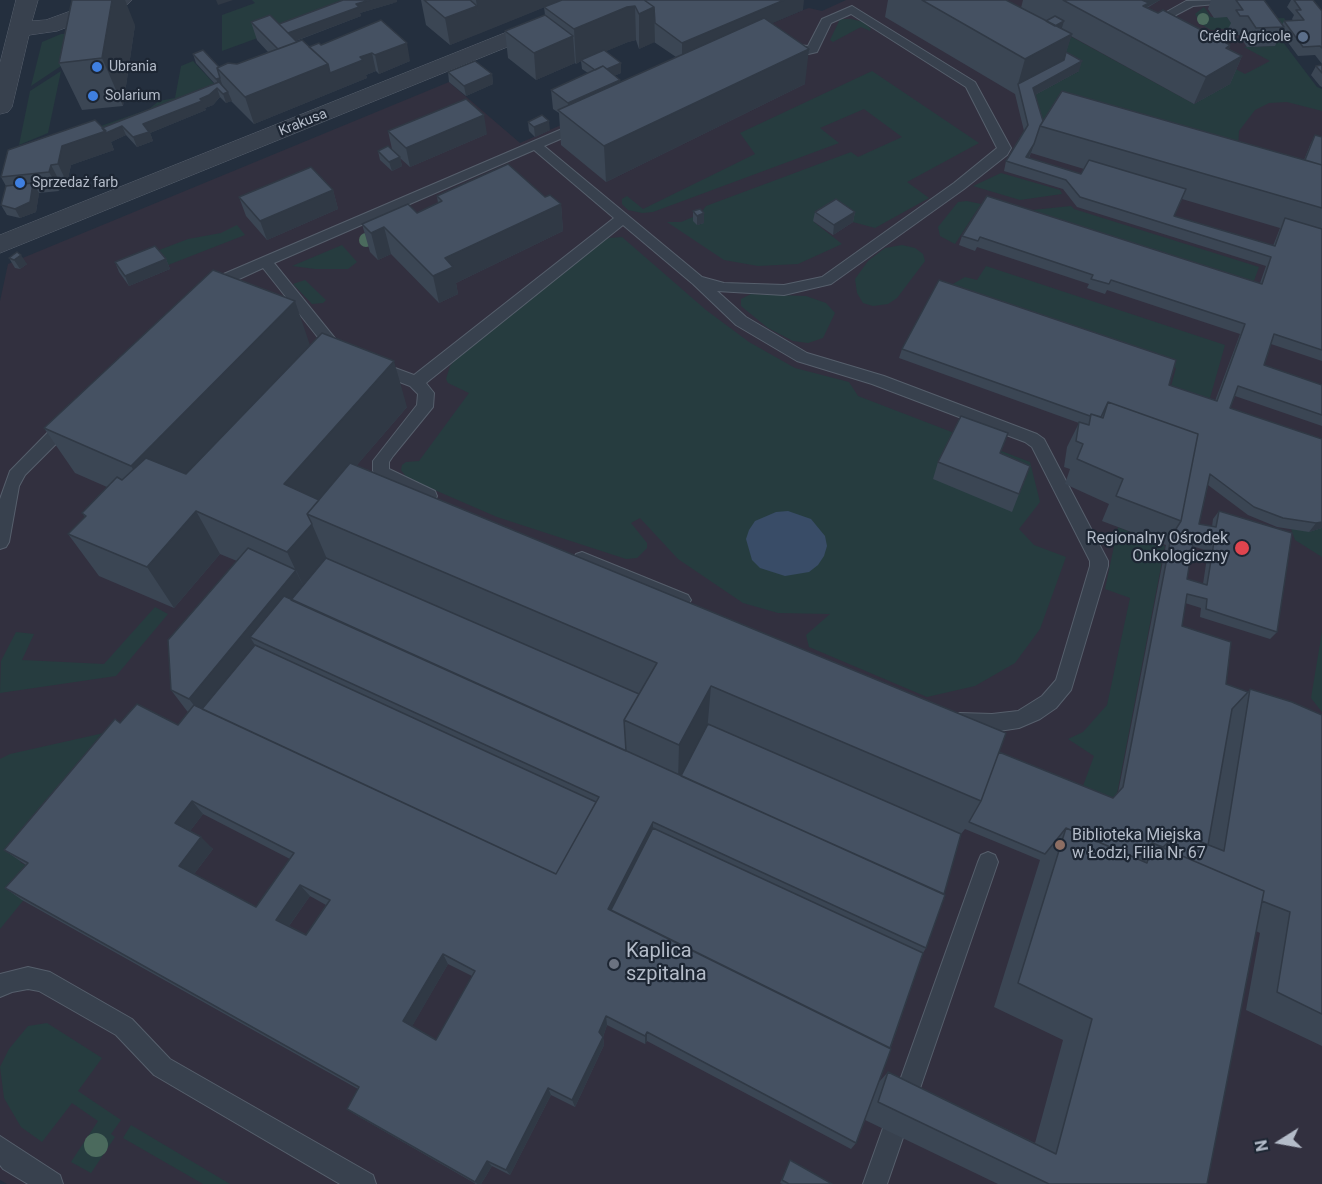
<!DOCTYPE html>
<meta charset="utf-8">
<style>
body{margin:0}
#map{position:relative;width:1322px;height:1184px;overflow:hidden;background:#242f3e;font-family:Roboto,sans-serif}
canvas{display:block}
.north{position:absolute;left:1250px;top:1112px;width:60px;height:60px;-webkit-text-stroke:4px #1d2633;paint-order:stroke;rotate:259deg;font-size:16px;font-weight:700;line-height:24px;text-align:center;color:#b4bcc9}
.north::after{content:'';display:block;margin:auto;width:21px;height:27px;background:#b4bcc9;clip-path:polygon(50% 0,100% 100%,50% 72%,0 100%)}
</style>
<div id="map">
<canvas width="1322" height="1184"></canvas>
<div class="north">N</div>
</div>
<script>
const g = document.querySelector('canvas').getContext('2d');
g.lineJoin = 'round';
function paint(path, color) { g.fillStyle = color; g.fill(path, 'evenodd'); }
const shape = rows => new Path2D(rows.map(r => 'M' + r).join(''));
function strokePath(path, color, width, dash) { g.strokeStyle = color; g.lineWidth = width; g.lineCap = dash ? 'butt' : 'round'; g.setLineDash(dash || []); g.stroke(path); }
function drawText(font, color, halo, rows, align = 'center') {
  g.font = font + ' Roboto,sans-serif'; g.lineWidth = 4.5; g.setLineDash([]); g.textBaseline = 'middle'; g.strokeStyle = halo; g.fillStyle = color; for (const [text, x, y, turn = 0] of rows) {
    g.save(); g.translate(x, y); g.rotate((+turn || 0) * Math.PI / 180); g.textAlign = isNaN(turn) ? turn : align; if (halo) g.strokeText(text, 0, 0); g.fillText(text, 0, 0); g.restore();
  }
}
const medical = shape([
 [846,0,1243,0,1322,100,1322,1184,7,1184,0,1180,0,301,8,264,449,82,520,143,632,94,682,62,803,10,809,8,822,11]
]);
const green = shape([
 [252,0,362,0,222,51,222,15,255,3],
 [1204,7,1211,17,1227,17,1235,28,1211,30,1201,24,1195,14],
 [1284,18,1291,27,1273,29,1317,87,1322,89,1322,111,1287,102,1269,103,1255,110,1239,131,1238,148,1042,137,1031,97,1079,71,1034,45,1061,31,1194,104,1229,83,1170,34,1245,74,1270,61,1244,47,1275,46,1259,19],
 [840,19,851,19,864,22,871,29,870,31,861,27,833,42,830,40],
 [61,34,68,34,61,66,31,86,42,42],
 [193,61,222,92,22,154,149,109,159,101,175,98,181,66],
 [61,71,48,133,19,145,30,91],
 [872,71,979,143,907,182,929,198,875,228,853,222,835,209,814,222,842,244,798,264,758,266,724,260,667,222,681,222,700,214,706,206,851,152,858,157,902,137,864,109,820,128,839,143,653,212,642,213,628,210,622,204,622,199,627,196,643,209,755,154,740,133],
 [1001,173,1060,190,1062,194,1020,200,973,186],
 [967,201,981,204,955,244,940,236,938,227,958,202],
 [1071,206,1074,209,1259,267,1251,289,1013,212],
 [237,225,245,235,168,265,154,252,188,239,221,233],
 [622,237,706,310,749,342,795,368,849,382,858,396,1030,462,1040,502,1019,529,1034,545,1066,557,1040,629,1015,663,975,686,927,697,809,647,806,635,830,614,778,613,743,603,678,559,640,518,631,523,647,543,647,548,637,558,626,559,497,517,407,478,401,470,402,465,406,462,419,461,469,393,448,383,446,379,450,366,459,355,595,245,609,238],
 [342,245,357,262,348,269,315,269,292,266],
 [902,245,915,248,923,254,925,261,897,298,888,304,873,306,863,303,857,293,855,279,868,261,885,248],
 [986,266,1225,345,1208,405,1169,393,1176,368,1057,328,1047,317,951,285,965,277,977,280],
 [305,280,326,300,323,303,312,304,293,284],
 [751,294,806,296,826,303,835,313,823,338,808,343,793,341,768,328,741,306,741,299],
 [1118,527,1165,546,1117,794,1107,805,1080,794,1094,756,1068,739,1083,732,1107,705,1130,598,1105,589],
 [1322,528,1322,557,1295,540,1291,529],
 [155,607,168,614,116,676,0,693,1,661,16,632,34,634,22,660,104,664],
 [1322,632,1322,712,1311,698],
 [144,724,20,862,44,875,0,929,0,759,10,754],
 [47,1023,102,1058,78,1091,121,1120,111,1134,115,1137,91,1173,71,1162,98,1121,72,1103,42,1142,21,1127,4,1098,0,1067,9,1049,28,1026],
 [131,1125,230,1184,203,1184,123,1138]
]);
const water = shape([
 [788,511,811,519,825,536,827,546,824,556,818,565,809,572,785,576,760,568,752,560,746,539,749,530,755,521,776,512]
]);
const service = shape([
 [1234,0,1228,3,1193,6,1155,26,1151,28,1145,24,1186,1,1234,0],
 [852,6,975,82,1011,148,1007,155,964,189,831,284,784,295,717,291,746,317,807,353,884,376,1037,434,1044,439,1108,561,1108,566,1071,690,1056,708,1040,719,1019,728,992,732,960,731,953,728,950,722,953,716,960,713,992,714,1018,711,1042,696,1056,680,1090,566,1090,561,1032,447,1025,442,872,384,797,361,736,325,693,284,623,225,426,383,434,393,433,407,393,456,389,462,389,469,435,491,437,496,435,501,429,503,423,501,380,482,373,471,373,461,417,405,418,394,410,386,371,371,368,367,371,363,376,361,414,375,614,218,534,150,274,263,342,347,345,351,342,355,332,355,263,268,213,291,203,291,201,288,212,279,583,120,588,121,589,124,588,127,544,146,702,277,724,283,784,285,822,277,954,183,997,148,966,87,851,14,831,23,817,52,804,55,781,51,779,48,785,44,808,46,822,19,852,6],
 [69,415,75,417,77,421,75,425,25,475,19,486,9,542,6,547,0,549,0,499,10,471,63,417,69,415],
 [582,552,688,595,691,600,688,605,682,608,576,564,573,559,576,554,582,552],
 [988,852,995,855,998,862,887,1184,863,1184,978,862,981,855,988,852],
 [28,967,50,972,132,1019,170,1059,373,1175,376,1184,340,1184,154,1075,116,1035,39,991,28,989,12,992,0,997,0,974,28,967],
 [0,1136,60,1175,63,1184,28,1184,3,1169,0,1165,0,1136]
]);
const minor = shape([
 [16,0,38,0,32,21,46,20,101,0,132,0,128,4,57,31,29,35,12,107,8,112,0,114,0,63,16,0],
 [587,0,617,0,613,4,0,253,0,235,587,0]
]);
const trees = [
 [1203,19,6],
 [366,240,7],
 [96,1145,12]
];
const wall = shape([
 [421,0,562,0,450,45,426,25],
 [562,0,803,10,772,23,805,84,606,182,561,145,559,113,553,109,551,90,588,73,582,69,581,61,576,64,575,63,536,80,508,58,505,31,545,15,544,7],
 [636,40,639,49,654,42,676,57,620,82,614,76,621,73,621,63,606,51,628,42],
 [888,0,1006,0,1021,8,1023,0,1160,0,1147,8,1230,45,1229,49,1242,56,1230,84,1194,104,1071,36,1066,52,1079,71,1035,95,1043,121,1304,160,1310,145,1315,135,1322,137,1322,361,1271,344,1264,365,1322,385,1322,426,1235,396,1230,408,1322,439,1322,528,1309,532,1277,527,1248,515,1208,485,1199,524,1212,527,1213,519,1219,511,1277,632,1270,639,1200,617,1201,608,1185,603,1182,626,1226,684,1248,692,1250,689,1322,715,1322,1046,1246,1010,1260,933,1256,931,1207,1184,998,1184,865,1120,856,1143,851,1149,647,1041,645,1044,607,1025,603,1037,604,1045,575,1107,551,1095,510,1175,492,1166,481,1184,476,1184,356,1115,347,1109,358,1089,22,900,5,888,26,865,4,850,120,723,178,725,188,712,187,711,171,690,237,561,220,554,174,608,99,576,68,534,85,517,82,513,107,487,75,473,44,428,310,345,407,407,356,466,999,752,1113,798,1118,793,1166,545,1102,521,1109,504,1065,484,1070,469,1064,467,1067,447,1079,423,899,358,902,349,1169,385,1215,401,1240,334,1107,290,1105,294,1087,288,1089,284,977,247,975,251,959,245,962,236,964,232,1260,283,1266,266,1077,207,1063,189,1004,171,1006,161,1024,131,1015,94,885,17],
 [1031,153,1084,169,1081,174,1029,158],
 [1182,199,1280,228,1273,246,1174,216],
 [1192,546,1208,551,1203,584,1187,579],
 [203,814,290,859,256,907,194,874,213,849,190,831],
 [965,829,1040,860,994,1007,1063,1040,1035,1143,888,1072,879,1082,923,953,926,948,961,834],
 [310,896,326,905,306,935,289,926],
 [448,964,472,976,436,1040,412,1026],
 [1211,0,1264,0,1282,25,1284,21,1293,21,1292,19,1294,15,1287,7,1291,0,1313,0,1322,11,1322,64,1315,55,1298,56,1281,33,1275,46,1247,47,1239,35,1232,35,1228,29,1231,23,1227,17,1214,18,1208,9],
 [397,2,360,13,361,16,296,41,309,47,321,45,381,20,410,61,379,74,376,71,366,75,367,78,254,124,231,101,226,103,220,97,213,105,205,108,206,110,150,133,153,141,137,147,126,135,111,142,114,150,71,165,67,183,61,184,59,191,39,193,36,212,20,218,7,215,1,205,6,186,1,177,102,128,215,84,196,63,193,54,219,67,237,64,268,52,257,40,251,22,279,24],
 [135,25,123,106,82,110,59,63],
 [1322,65,1322,87,1320,86,1311,75,1316,66],
 [448,72,492,74,493,84,466,96,449,82],
 [528,122,550,130,535,137,529,131],
 [388,131,487,134,410,167,400,158,402,166,392,171,380,160,378,151,392,149],
 [333,190,338,209,267,240,246,216,239,197],
 [437,196,545,197,561,204,563,231,456,283,458,294,439,303,391,254,378,260,370,252,362,224,417,213,438,203],
 [693,211,704,223,697,225,693,221],
 [815,212,855,212,853,222,833,235,813,221],
 [9,258,27,264,20,269,15,268],
 [166,259,170,269,129,286,119,272,115,262],
 [1000,453,1019,494,1012,512,933,479,938,462],
 [790,1160,832,1184,783,1184,780,1183]
]);
const shadedWall = shape([
 [112,0,125,0,135,25,123,106,102,58],
 [216,0,233,0,218,5],
 [370,0,397,0,397,2,360,13,361,16,287,44,284,35,356,4],
 [476,0,550,0,550,5,481,33],
 [550,0,562,0,550,5],
 [784,0,804,0,803,10,682,62,682,43],
 [1135,0,1160,0,1147,7,1139,31],
 [477,6,481,33,450,45,445,18],
 [635,6,636,40,628,42,583,61,581,60,581,61,576,64,574,29,627,7],
 [654,7,655,42,639,49,639,14],
 [1064,21,1061,31,1036,35],
 [1072,34,1061,69,1018,84,1025,59],
 [573,36,575,63,536,80,534,53],
 [407,43,410,61,379,74,375,55],
 [1230,45,1220,69,1242,56,1230,84,1194,104,1206,77,1226,48],
 [809,49,805,84,606,182,604,146],
 [372,53,376,71,366,75,367,78,254,124,245,97,328,64,360,57],
 [1082,61,1079,71,1031,97,1033,88],
 [621,63,621,73,599,82,599,73],
 [492,74,493,84,466,96,464,86],
 [220,78,223,87,220,89,216,79],
 [620,80,620,99,569,118,568,103],
 [217,88,220,97,213,105,205,108,206,110,150,133,153,141,137,147,133,137,143,124,200,99],
 [228,92,232,101,226,103,223,94],
 [484,115,487,134,410,167,406,148],
 [549,121,550,130,535,137,534,127],
 [122,126,126,135,111,142,114,150,71,165,67,183,58,164,62,146],
 [1034,144,1031,153,1023,167,1026,157],
 [400,157,402,166,392,171,389,162],
 [51,165,61,184,59,191,49,172],
 [33,183,39,193,36,212,20,218,15,209],
 [333,190,338,209,267,240,260,221],
 [561,204,563,231,456,283,458,294,439,303,433,276,445,258],
 [855,212,853,222,833,235,834,225],
 [704,213,704,223,697,225,697,216],
 [384,227,391,254,378,260,371,233],
 [21,255,27,264,20,269,14,260],
 [166,259,170,269,129,286,125,276],
 [295,301,311,348,157,510,131,466],
 [394,361,407,407,313,516,284,484],
 [196,511,220,554,174,608,147,567],
 [1322,522,1322,528,1309,532,1316,523],
 [312,524,330,566,307,594,287,552],
 [296,570,307,594,250,637,260,653,200,713,189,699],
 [711,686,707,732,678,781,679,745],
 [192,801,203,814,187,835,175,823],
 [653,822,653,835,611,915,608,909],
 [201,837,213,849,191,878,179,866],
 [300,885,310,896,286,930,276,920],
 [443,954,448,964,410,1030,403,1021],
 [606,1016,607,1025,603,1037,604,1045,575,1107,572,1100],
 [647,1032,647,1041,645,1044,645,1036],
 [548,1088,551,1095,510,1175,506,1170],
 [487,1161,492,1166,481,1184,477,1184,475,1182]
]);
const building = shape([
 [72,0,112,0,102,58,59,63,72,0],
 [343,0,370,0,356,4,359,7,288,33,279,24,343,0],
 [424,0,470,0,477,6,445,18,424,0],
 [562,0,644,0,654,7,639,14,635,6,627,7,574,29,544,7,562,0],
 [644,0,784,0,682,43,655,23,654,7,644,0],
 [922,0,1006,0,1072,34,1025,59,922,0],
 [1063,0,1142,0,1149,3,1143,6,1158,13,1163,10,1230,45,1226,48,1242,56,1206,77,1063,0],
 [1236,0,1264,0,1284,27,1256,28,1248,16,1240,16,1236,10,1243,10,1236,0],
 [1294,0,1313,0,1322,11,1322,48,1320,46,1303,47,1284,21,1304,20,1296,10,1301,10,1294,0],
 [270,15,297,42,278,49,251,22,270,15],
 [545,15,573,36,534,53,505,31,545,15],
 [1055,16,1064,21,1055,26,1046,21,1055,16],
 [764,18,809,49,604,146,558,110,764,18],
 [381,20,407,43,375,55,372,53,360,57,363,60,330,73,328,64,309,47,319,43,321,45,381,20],
 [302,40,328,64,245,97,217,68,228,63,237,64,302,40],
 [203,50,219,67,217,68,220,78,216,79,193,54,203,50],
 [604,50,621,63,607,69,603,66,595,70,581,60,604,50],
 [1066,52,1082,61,1033,88,1043,121,1040,126,1034,144,1026,157,1081,174,1089,160,1186,189,1174,216,1275,246,1285,218,1322,229,1322,350,1274,334,1264,365,1322,385,1322,415,1238,386,1230,408,1322,439,1322,522,1316,523,1283,518,1254,507,1210,474,1199,524,1216,527,1219,511,1292,533,1277,632,1206,609,1207,599,1187,594,1182,626,1231,642,1226,684,1248,692,1232,709,1208,845,1178,833,1163,847,1152,843,1136,858,1066,828,1045,854,969,822,981,801,999,752,1113,798,1123,787,1171,537,1181,521,1198,434,1108,402,1101,417,1091,414,1090,416,902,349,939,280,1176,360,1169,385,1217,401,1245,324,1111,280,1109,284,1091,279,1093,275,980,237,978,241,962,236,987,196,1262,284,1271,257,1080,197,1066,180,1006,161,1028,125,1018,84,1064,60,1066,52],
 [1194,536,1214,542,1207,585,1187,579,1194,536],
 [475,61,492,74,464,86,448,72,475,61],
 [1322,65,1322,73,1316,66,1322,65],
 [603,66,620,80,568,103,551,90,603,66],
 [219,82,228,92,223,94,217,88,209,95,200,99,202,101,143,124,149,132,133,137,122,126,106,133,102,128,219,82],
 [1062,91,1322,165,1322,208,1040,126,1062,91],
 [466,99,484,115,406,148,388,131,466,99],
 [542,115,549,121,534,127,528,122,542,115],
 [95,120,106,131,62,146,58,164,51,165,49,172,1,177,8,150,95,120],
 [1315,135,1322,137,1322,165,1305,160,1315,135],
 [388,146,400,157,389,162,378,151,388,146],
 [508,164,545,197,550,195,561,204,445,258,453,267,433,276,384,227,371,233,362,224,408,204,417,213,442,201,437,196,508,164],
 [311,167,333,190,260,221,239,197,311,167],
 [33,183,30,202,15,209,1,205,6,186,33,183],
 [836,199,855,212,834,225,815,212,836,199],
 [700,209,704,213,697,216,693,211,700,209],
 [155,246,166,259,125,276,115,262,155,246],
 [17,252,21,255,14,260,9,258,17,252],
 [213,270,295,301,131,466,44,428,213,270],
 [322,333,394,361,284,484,319,500,307,514,312,524,287,552,196,511,147,567,68,534,86,516,82,513,117,477,122,480,146,458,186,474,322,333],
 [1108,402,1198,434,1181,521,1116,496,1123,479,1077,459,1083,444,1076,441,1079,422,1089,425,1091,414,1103,418,1108,402],
 [961,416,1008,433,1000,453,1030,466,1019,494,938,462,961,416],
 [350,463,1006,733,981,801,711,686,679,745,624,720,657,663,307,514,350,463],
 [248,548,296,570,189,699,171,690,168,640,248,548],
 [326,558,639,694,624,720,626,751,291,600,326,558],
 [284,596,945,895,926,948,653,822,608,909,891,1049,856,1143,647,1032,645,1036,606,1016,599,1032,603,1037,572,1100,548,1088,506,1170,487,1161,475,1182,347,1109,359,1087,5,888,28,863,4,850,115,719,120,723,137,704,178,725,194,705,556,874,599,797,250,637,284,596],
 [192,801,294,853,256,907,179,866,201,837,175,823,192,801],
 [300,885,330,900,306,935,276,920,300,885],
 [443,954,475,971,436,1040,403,1021,443,954],
 [255,645,596,802,556,874,202,709,255,645],
 [1250,689,1292,702,1322,715,1322,1014,1277,992,1290,912,1262,901,1264,891,1173,852,1178,833,1224,851,1250,689],
 [708,724,961,834,944,894,681,776,708,724],
 [653,828,923,953,890,1048,611,910,653,828],
 [1066,828,1147,863,1152,843,1264,891,1207,1184,1049,1184,878,1102,888,1072,1056,1154,1092,1019,1018,983,1066,828],
 [790,1160,832,1184,789,1184,782,1180,790,1160]
]);
const markers = [
 [1303,37,6,"#5c6f8a"],
 [97,67,6,"#3f7fe0"],
 [93,96,6,"#3f7fe0"],
 [20,183,6,"#3f7fe0"],
 [1242,548,8,"#e0444e"],
 [1060,845,6,"#8d6e63"],
 [614,964,6,"#6b7280"]
];
const farPoinames = [
 ["Crédit Agricole",1291,37,"right"],
 ["Ubrania",109,67],
 ["Solarium",105,96],
 ["Sprzedaż farb",32,183]
];
const farStreetnames = [
 ["Krakusa",303,123,-22]
];
const poiNames = [
 ["Regionalny Ośrodek",1228,539],
 ["Onkologiczny",1228,557],
 ["Biblioteka Miejska",1072,836,"left"],
 ["w Łodzi, Filia Nr 67",1072,854,"left"]
];
const nearPoinames = [
 ["Kaplica",626,952],
 ["szpitalna",626,975]
];
paint(medical, '#32303f');
paint(green, '#263c3f');
paint(water, '#394c67');
strokePath(service, '#565f6c', 2);
strokePath(minor, '#565f6c', 1);
paint(service, '#38414e');
paint(minor, '#38414e');
g.fillStyle = '#4b6a5d';
for (const [x, y, r] of trees) { g.beginPath(); g.arc(x, y, r, 0, 2 * Math.PI); g.fill(); }
paint(wall, '#3b4654');
paint(shadedWall, '#303945');
paint(building, '#455162');
strokePath(building, '#303945', 1.5);
for (const [x, y, r, color] of markers) { const dot = new Path2D(); dot.arc(x, y, r, 0, 2 * Math.PI); g.fillStyle = color; g.fill(dot); strokePath(dot, '#1d2633', 2); }
drawText('14px', '#b4bcc9', '#1d2633', farPoinames, 'left');
drawText('14px', '#b4bcc9', '#1d2633', farStreetnames);
drawText('16px', '#b4bcc9', '#1d2633', poiNames, 'right');
drawText('20px', '#b4bcc9', '#1d2633', nearPoinames, 'left');
</script>
